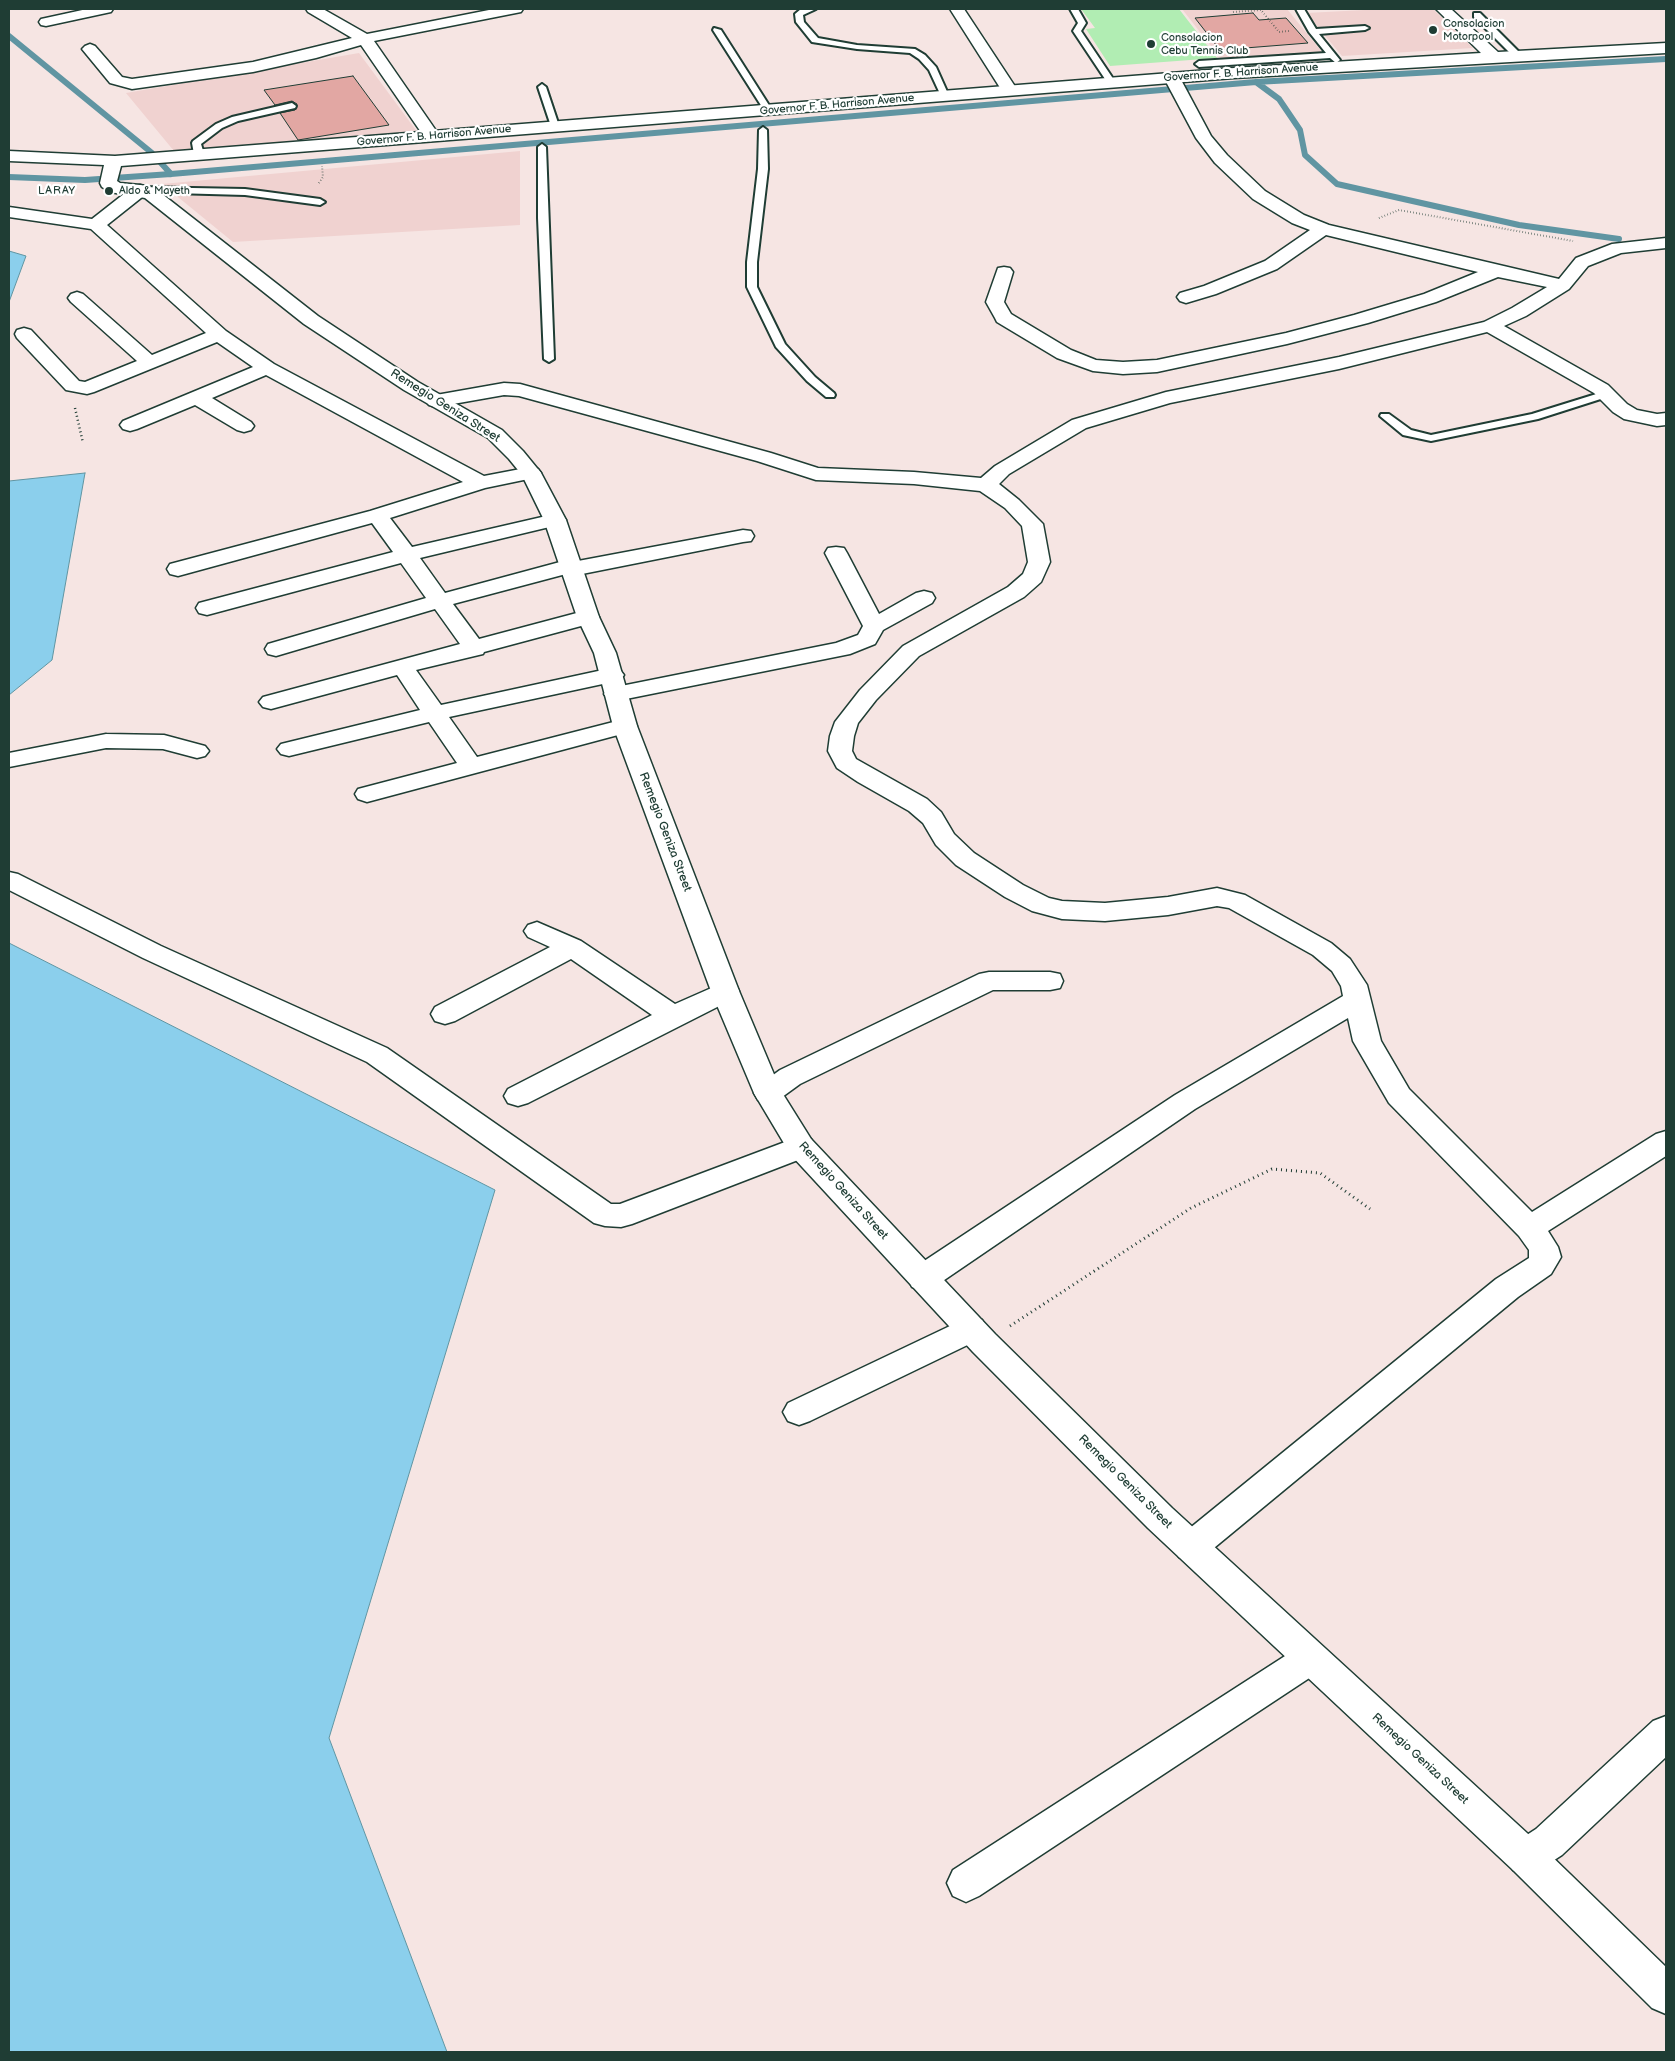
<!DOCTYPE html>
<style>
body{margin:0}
#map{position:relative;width:1675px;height:2061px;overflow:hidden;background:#f6e5e3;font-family:"Balsamiq Sans",sans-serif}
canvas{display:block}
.frame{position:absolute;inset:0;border:10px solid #1f3d34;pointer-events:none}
</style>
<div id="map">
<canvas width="1675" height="2061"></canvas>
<div class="frame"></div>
</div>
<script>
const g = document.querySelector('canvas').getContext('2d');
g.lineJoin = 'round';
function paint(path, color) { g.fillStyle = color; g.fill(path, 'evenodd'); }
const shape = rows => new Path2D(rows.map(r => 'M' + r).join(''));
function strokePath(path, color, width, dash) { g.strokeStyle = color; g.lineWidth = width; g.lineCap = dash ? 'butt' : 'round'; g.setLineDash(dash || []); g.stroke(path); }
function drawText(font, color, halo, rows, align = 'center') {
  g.font = font + ' "Balsamiq Sans",sans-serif'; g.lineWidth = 4.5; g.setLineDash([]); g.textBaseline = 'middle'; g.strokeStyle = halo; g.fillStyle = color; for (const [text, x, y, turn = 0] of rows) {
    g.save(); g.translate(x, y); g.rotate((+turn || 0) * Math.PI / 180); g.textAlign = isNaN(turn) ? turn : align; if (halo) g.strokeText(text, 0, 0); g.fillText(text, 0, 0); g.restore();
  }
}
const built = shape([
 [1182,9,1287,9,1322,52,1221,59],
 [1384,9,1433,9,1473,48,1342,56,1306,13],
 [359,53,418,133,174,151,126,93],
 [520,151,520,225,233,242,162,184]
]);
const green = shape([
 [1081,9,1179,9,1217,58,1110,66,1086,29,1095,28]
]);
const water = shape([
 [9,251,26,256,9,302,9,251],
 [85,473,52,660,9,695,9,481,85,473],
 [9,943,495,1190,329,1738,447,2052,9,2052,9,943]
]);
const stream = shape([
 [9,36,152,153],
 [1256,82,1279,99,1300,130,1305,155,1337,184,1519,225,1619,239],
 [161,163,171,174],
 [9,177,85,180,171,174,1256,82,1666,59]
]);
const building = shape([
 [1253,13,1259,20,1286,18,1308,43,1220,50,1195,18,1253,13],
 [353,76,389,125,298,140,280,113,295,110,297,104,292,101,275,105,264,90,353,76]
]);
const pathFar2 = shape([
 [1233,12,1261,10,1279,32,1289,31],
 [319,183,323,177,322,166],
 [1379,218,1399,210,1573,241]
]);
const pathFar1 = shape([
 [75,408,83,443]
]);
const path = shape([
 [1010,1326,1191,1208,1272,1169,1320,1173,1370,1209]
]);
const service = shape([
 [801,9,816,9,803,15,804,22,818,38,857,45,915,49,925,55,936,67,949,96,942,98,929,70,919,59,910,53,857,49,812,42,796,22,795,14,801,9],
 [1070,9,1078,9,1086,23,1081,31,1116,83,1115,85,1109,85,1073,31,1078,23,1070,9],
 [1296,9,1304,9,1316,29,1365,26,1369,28,1365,30,1319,34,1340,60,1336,63,1330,58,1199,67,1195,64,1199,61,1326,53,1309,32,1296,9],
 [1474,13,1480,13,1520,53,1520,57,1514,57,1474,17,1474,13],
 [714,28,721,30,772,110,771,112,764,110,713,30,714,28],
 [542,84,546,87,559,126,558,128,555,129,551,126,538,87,542,84],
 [292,103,296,106,295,108,238,121,222,128,201,144,204,154,202,156,199,157,194,154,192,143,193,141,216,124,232,117,292,103],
 [763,127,767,130,768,169,757,262,757,287,785,344,815,377,834,393,835,395,834,397,826,397,807,381,776,347,747,287,747,262,758,169,759,130,763,127],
 [542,144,546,147,554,359,549,362,544,359,538,218,538,147,542,144],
 [140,187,245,189,320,199,325,202,320,205,245,195,137,192,135,190,140,187],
 [1606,391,1611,394,1610,396,1538,419,1431,441,1403,435,1380,416,1381,414,1389,414,1411,430,1431,435,1532,414,1606,391]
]);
const minor = shape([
 [87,9,113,9,111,12,46,26,41,25,39,22,41,19,87,9],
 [306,9,323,9,367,34,494,9,523,9,521,12,516,13,374,41,439,135,437,138,431,140,425,138,361,45,316,58,253,72,132,89,110,83,82,49,85,46,90,44,95,46,122,77,132,79,253,62,352,38,308,12,306,9],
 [950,9,964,9,1018,91,1016,94,1004,94,950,9],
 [1172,73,1178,75,1180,78,1211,136,1227,155,1265,191,1304,215,1329,225,1559,279,1576,258,1612,244,1666,238,1666,248,1621,253,1588,266,1569,289,1526,316,1504,326,1608,385,1627,404,1637,410,1657,414,1666,413,1666,425,1657,426,1624,419,1613,412,1594,393,1487,332,1339,369,1170,403,1086,428,1009,474,999,484,1019,500,1043,524,1050,562,1041,582,1024,597,919,656,876,700,858,723,854,736,852,751,856,759,927,799,941,812,954,834,974,853,1023,885,1049,898,1062,901,1105,903,1168,897,1217,888,1245,895,1331,943,1350,959,1367,985,1381,1041,1409,1089,1532,1212,1656,1134,1666,1131,1666,1156,1548,1231,1558,1247,1561,1257,1551,1274,1518,1297,1203,1557,1191,1562,1179,1557,1174,1547,1179,1537,1496,1279,1529,1258,1529,1250,1519,1236,1389,1103,1353,1041,1348,1018,1195,1109,934,1287,923,1290,912,1287,908,1278,912,1269,1175,1095,1343,996,1341,986,1332,971,1313,955,1229,908,1217,906,1168,915,1105,921,1062,919,1032,911,1005,897,956,865,936,845,923,823,909,811,858,782,837,768,828,751,830,736,835,722,860,690,903,646,1008,587,1023,574,1028,562,1022,526,1005,508,980,491,914,484,816,480,757,461,519,396,504,395,436,407,429,405,426,401,429,397,436,395,504,383,520,384,771,453,818,468,914,472,981,478,995,466,1072,420,1166,392,1339,357,1484,322,1512,308,1547,287,1498,277,1436,302,1368,323,1287,344,1157,372,1123,374,1093,371,1057,358,997,322,995,318,986,302,998,268,1004,267,1010,268,1013,272,1004,302,1011,314,1071,350,1096,360,1123,362,1157,360,1286,333,1354,315,1424,294,1478,272,1326,235,1277,269,1216,294,1186,303,1180,301,1177,297,1180,293,1204,286,1265,261,1310,230,1292,223,1253,199,1215,163,1196,138,1164,78,1166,75,1172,73],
 [140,185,146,186,148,190,146,194,107,225,226,331,274,364,484,476,531,467,538,469,541,473,538,477,485,488,390,518,412,547,555,514,562,516,566,520,562,524,420,558,445,593,571,559,578,561,743,530,751,531,754,536,751,541,743,542,572,576,566,574,453,604,479,639,588,610,596,612,599,617,596,622,484,652,483,654,416,670,441,705,612,668,620,670,624,675,620,680,612,682,449,717,477,757,625,719,633,721,637,726,633,731,367,802,358,799,355,794,358,789,457,763,429,722,289,756,281,754,277,749,281,744,420,710,397,675,271,709,263,707,259,702,263,697,460,644,435,609,276,656,268,654,265,649,268,644,426,598,401,563,207,615,199,613,196,608,199,603,393,552,372,523,178,576,170,574,167,569,170,564,370,511,463,482,266,375,212,398,251,422,254,426,251,430,244,432,237,430,195,405,137,429,130,431,123,429,120,425,123,421,253,367,217,342,94,392,87,394,66,390,17,338,15,334,17,330,24,328,31,330,79,381,85,382,137,361,71,302,68,298,71,294,77,292,83,294,152,355,206,333,91,229,9,217,9,207,92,219,134,186,140,185],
 [836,547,844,548,847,553,879,614,916,593,924,591,932,593,935,598,932,603,883,630,875,644,850,654,616,701,608,699,604,694,608,689,616,687,836,643,858,635,863,626,825,553,828,548,836,547],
 [106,734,164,735,205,746,209,751,205,756,197,758,163,749,106,748,9,767,9,753,106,734],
 [9,872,18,874,161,946,387,1048,611,1204,620,1204,801,1136,811,1139,815,1147,811,1155,632,1224,621,1227,605,1226,594,1223,367,1062,143,958,9,890,9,872],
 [537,922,581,941,675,1004,725,982,735,984,739,991,735,998,528,1103,518,1106,508,1103,504,1096,508,1089,652,1015,571,959,455,1021,445,1024,435,1021,431,1014,435,1007,550,947,528,937,524,931,528,925,537,922],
 [989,972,1050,972,1060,974,1063,981,1060,988,1050,990,993,990,800,1084,778,1100,768,1103,758,1100,754,1093,758,1086,780,1070,979,974,989,972],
 [971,1316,982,1320,987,1329,982,1338,810,1421,799,1425,788,1421,783,1412,788,1403,971,1316],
 [1311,1642,1323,1647,1329,1658,1323,1669,979,1896,966,1902,953,1896,947,1883,953,1870,1299,1647,1311,1642],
 [1666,1716,1666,1757,1562,1855,1539,1870,1526,1875,1513,1870,1507,1857,1513,1844,1536,1829,1653,1721,1666,1716]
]);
const tertiary = shape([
 [1436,9,1451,9,1498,52,1666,43,1666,53,1234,78,121,166,117,181,120,183,140,185,157,190,318,316,418,382,502,430,523,451,541,473,566,520,599,617,616,653,637,726,739,991,781,1091,811,1139,995,1334,1172,1508,1539,1844,1666,1967,1666,2014,1652,2008,1513,1870,1148,1528,973,1352,791,1155,754,1093,711,991,613,726,594,653,577,617,544,520,522,475,509,459,488,438,404,390,304,324,145,198,110,192,102,187,100,183,104,165,9,161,9,151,115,156,1234,68,1481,53,1436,9]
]);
const markers = [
 [1433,30,5,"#1f3d34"],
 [1151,44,5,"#1f3d34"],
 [109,191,5,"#1f3d34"]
];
const farPoinames = [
 ["Consolacion",1443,24],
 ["Motorpool",1443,37],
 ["Consolacion",1161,38],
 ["Cebu Tennis Club",1161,51],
 ["Aldo & Mayeth",119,191]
];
const farStreetnames = [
 ["Governor F. B. Harrison Avenue",1241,73,-4],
 ["Governor F. B. Harrison Avenue",837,105,-5],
 ["Governor F. B. Harrison Avenue",434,136,-5]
];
const farNeighbourhoodnames = [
 ["LARAY",57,191]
];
const streetNames = [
 ["Remegio Geniza Street",445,406,32],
 ["Remegio Geniza Street",665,832,69],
 ["Remegio Geniza Street",843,1191,48],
 ["Remegio Geniza Street",1125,1482,45],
 ["Remegio Geniza Street",1420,1759,43]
];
paint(built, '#f0d2d0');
paint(green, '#b1edb3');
paint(water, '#8bcfec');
strokePath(water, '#6095a2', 1);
strokePath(stream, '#6095a2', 6);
paint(building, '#e2a7a3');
strokePath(building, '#1f3d34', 1);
strokePath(service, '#1f3d34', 4);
strokePath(minor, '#1f3d34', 3);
strokePath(tertiary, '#1f3d34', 3);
strokePath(pathFar2, '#1f3d34', 2, [0.5, 2.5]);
strokePath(pathFar1, '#1f3d34', 2.5, [1, 3]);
strokePath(path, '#1f3d34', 3, [1, 4]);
paint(service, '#fff');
paint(minor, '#fff');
paint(tertiary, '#fff');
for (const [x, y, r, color] of markers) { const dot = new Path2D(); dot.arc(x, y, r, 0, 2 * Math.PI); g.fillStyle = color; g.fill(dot); strokePath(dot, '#fff', 2); }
drawText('11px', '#1f3d34', '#fff', farPoinames, 'left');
drawText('11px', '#1f3d34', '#fff', farStreetnames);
g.letterSpacing = '1px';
drawText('11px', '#1f3d34', '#fff', farNeighbourhoodnames);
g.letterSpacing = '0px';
drawText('12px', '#1f3d34', '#fff', streetNames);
</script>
